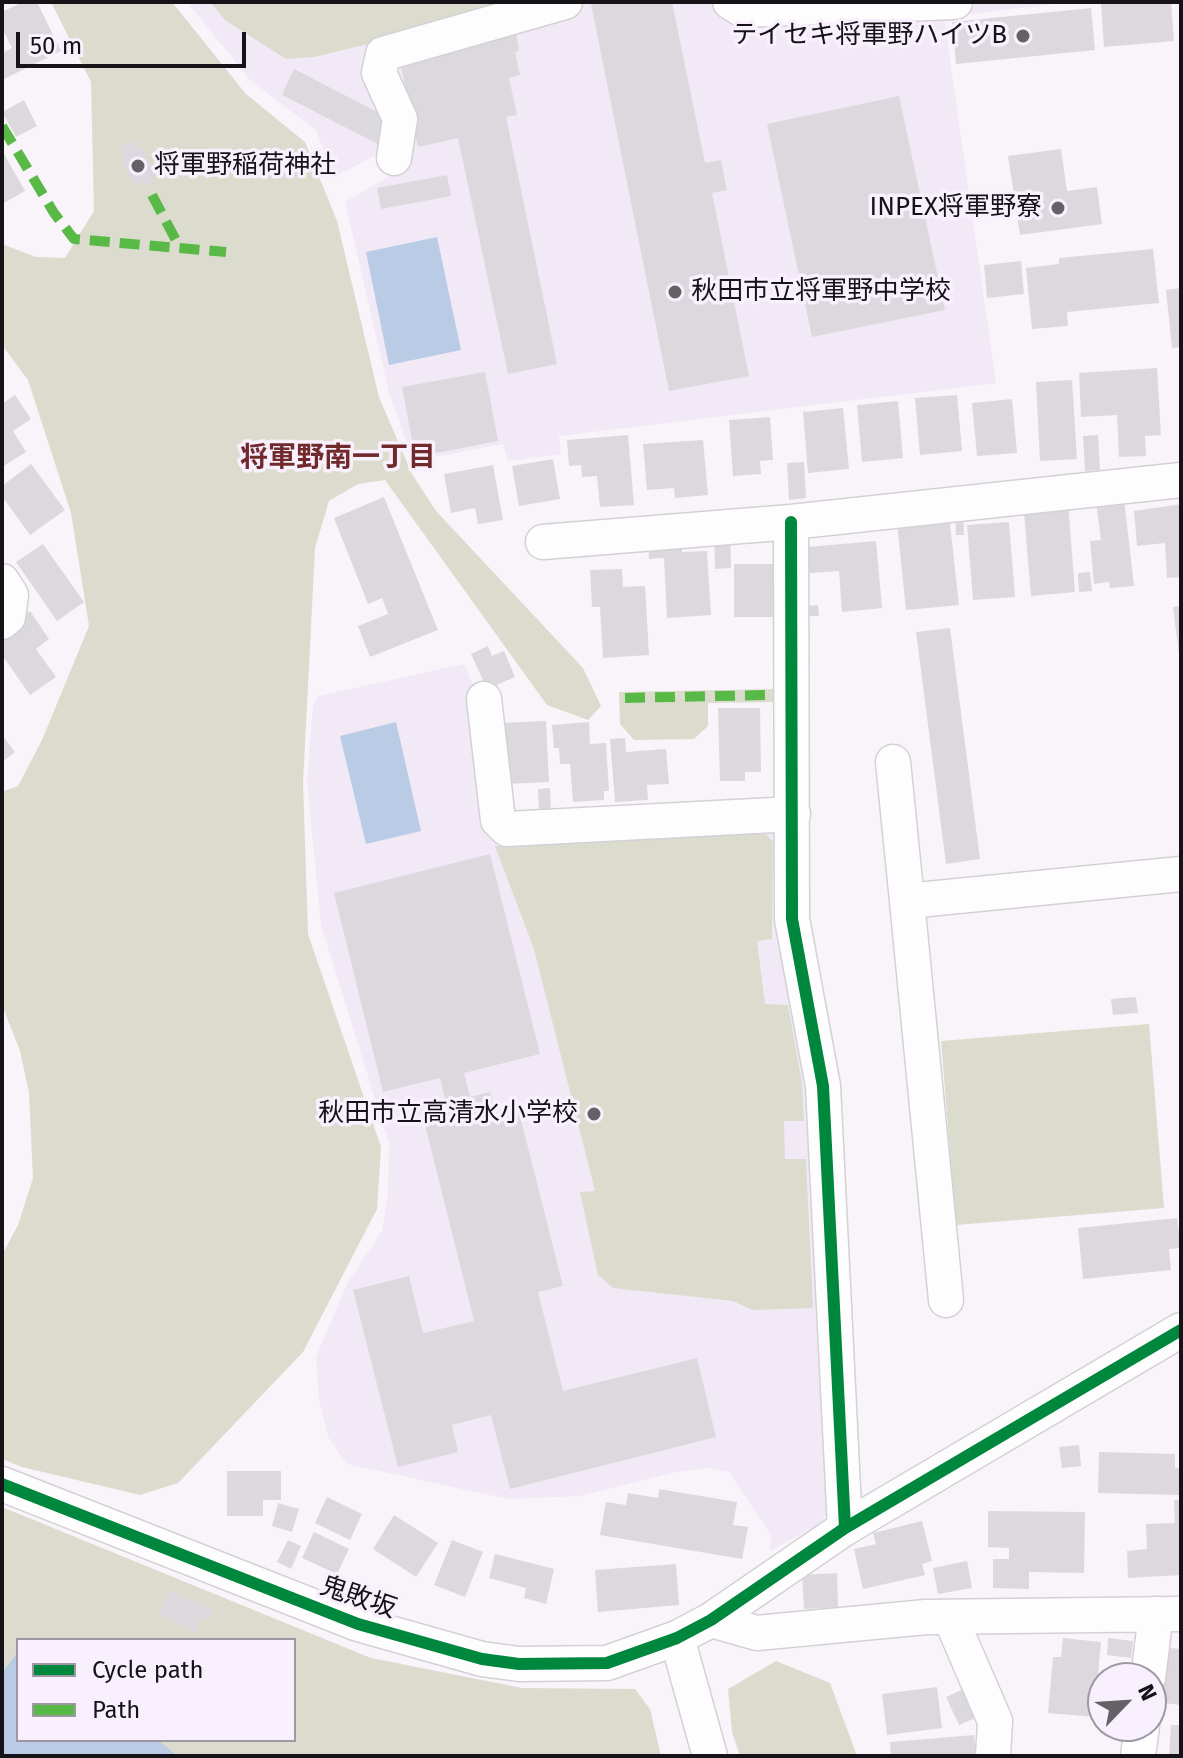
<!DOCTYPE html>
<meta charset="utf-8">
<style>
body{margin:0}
#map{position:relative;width:1183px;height:1758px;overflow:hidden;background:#f8f4fa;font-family:"Fira Sans",sans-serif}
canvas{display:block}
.frame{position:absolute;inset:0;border:4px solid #161318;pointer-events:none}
.legend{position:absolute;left:16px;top:1638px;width:280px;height:104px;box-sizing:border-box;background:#f9f0fe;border:2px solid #9e98a2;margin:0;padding:10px 14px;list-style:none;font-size:24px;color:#161318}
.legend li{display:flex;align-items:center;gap:16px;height:40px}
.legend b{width:40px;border:2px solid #9e98a2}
.north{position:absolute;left:1087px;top:1662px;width:80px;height:80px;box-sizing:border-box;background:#f9f0fe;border:2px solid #9e98a2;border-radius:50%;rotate:65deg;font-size:22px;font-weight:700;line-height:32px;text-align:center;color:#161318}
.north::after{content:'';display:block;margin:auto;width:28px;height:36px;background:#656267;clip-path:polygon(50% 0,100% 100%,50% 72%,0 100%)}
.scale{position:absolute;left:16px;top:32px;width:230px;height:36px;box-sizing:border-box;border:4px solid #161318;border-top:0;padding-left:10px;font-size:24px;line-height:28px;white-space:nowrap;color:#161318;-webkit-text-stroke:6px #f9f0fe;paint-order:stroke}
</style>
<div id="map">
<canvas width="1183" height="1758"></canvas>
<div class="frame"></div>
<ul class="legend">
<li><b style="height:10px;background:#00873e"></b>Cycle path</li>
<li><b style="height:10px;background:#58b947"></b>Path</li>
</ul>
<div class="north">N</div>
<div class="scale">50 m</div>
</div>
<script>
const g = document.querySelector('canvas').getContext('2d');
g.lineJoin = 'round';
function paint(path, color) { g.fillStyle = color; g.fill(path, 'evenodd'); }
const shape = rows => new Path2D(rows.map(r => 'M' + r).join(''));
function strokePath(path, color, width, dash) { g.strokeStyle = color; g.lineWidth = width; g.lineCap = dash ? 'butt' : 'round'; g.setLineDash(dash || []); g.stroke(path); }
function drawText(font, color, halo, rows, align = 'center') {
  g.font = font + ' "Fira Sans","Noto Sans JP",sans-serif'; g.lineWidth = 7; g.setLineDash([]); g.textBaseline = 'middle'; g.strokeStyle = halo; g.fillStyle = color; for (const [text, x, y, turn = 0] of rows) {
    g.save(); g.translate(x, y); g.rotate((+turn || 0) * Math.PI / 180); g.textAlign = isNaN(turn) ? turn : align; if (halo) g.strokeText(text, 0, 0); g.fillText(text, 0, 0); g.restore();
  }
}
const built = shape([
 [187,2,1073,2,944,17,996,383,559,436,561,454,508,461,503,444,413,461,389,392,345,202,401,169,387,149,334,177,316,130,250,80],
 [464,664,473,685,472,692,487,833,494,841,764,824,780,839,807,1084,827,1513,820,1524,770,1551,771,1535,729,1472,708,1468,676,1472,580,1496,508,1499,347,1464,328,1437,319,1400,316,1357,348,1282,382,1231,388,1193,389,1144,321,925,307,781,313,704,318,696]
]);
const green = shape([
 [51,2,172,2,246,94,305,142,337,221,379,397,412,474,436,511,583,668,601,706,588,720,547,705,385,480,358,484,329,501,315,548,303,783,308,934,381,1147,377,1209,303,1352,178,1483,140,1495,22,1467,2,1459,2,1255,18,1225,33,1178,29,1092,20,1051,2,1005,2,792,18,786,42,740,89,626,71,513,28,380,2,345,2,244,36,257,65,258,94,211,91,82],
 [210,2,535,2,522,7,314,57,286,59,225,20],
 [777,689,777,702,708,703,708,726,694,739,634,740,620,724,619,692],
 [759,826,773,842,772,939,757,941,765,1004,788,1005,802,1083,804,1121,784,1121,785,1159,806,1159,813,1308,752,1310,733,1301,613,1288,598,1275,580,1192,595,1191,534,949,495,846],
 [1149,1024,1164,1208,956,1225,941,1041],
 [2,1507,371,1658,522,1688,635,1689,650,1709,661,1756,2,1756],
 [18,1640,294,1640,294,1740,18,1740],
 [776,1661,830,1683,857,1756,740,1756,732,1732,728,1689]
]);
const water = shape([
 [437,237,461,350,389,365,366,252],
 [396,722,421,831,366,844,340,736],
 [18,1652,18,1740,158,1740,177,1756,2,1756,2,1673]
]);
const building = shape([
 [23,2,37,2,61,51,2,80,2,53,12,48,2,28,2,12],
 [599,2,672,2,705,163,721,160,727,190,712,193,749,376,669,391,591,4],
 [1126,2,1171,2,1174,41,1104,47,1101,4],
 [1091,8,1095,50,956,64,952,22],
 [516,33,519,51,515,52,520,75,509,78,517,115,506,117,557,364,508,374,458,138,418,147,399,57],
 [294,69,393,120,380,145,282,95],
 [899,96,945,310,812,337,767,124],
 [24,100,37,126,16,137,2,112],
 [133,141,137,149,142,147,156,174,150,177,153,183,142,188,139,182,134,185,120,158,125,156,120,146],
 [1061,149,1067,191,1097,187,1102,224,1020,235,1008,156],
 [4,154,25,191,2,204,2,155],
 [447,175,451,196,381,209,377,188],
 [1153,249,1159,303,1067,312,1068,326,1032,329,1026,268,1059,264,1059,258],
 [1021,261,1024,294,987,298,984,265],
 [1181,288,1181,347,1172,348,1166,290],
 [1157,368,1161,435,1145,436,1146,456,1119,457,1117,415,1081,417,1079,373],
 [485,372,498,441,415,457,402,387],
 [1072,380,1077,459,1040,461,1036,382],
 [15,395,31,419,13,431,26,452,2,467,2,404],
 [957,395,962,451,920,455,915,398],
 [1012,399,1017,453,977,456,972,403],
 [898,401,903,458,862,462,857,405],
 [843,408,849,469,808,473,803,412],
 [770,417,773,460,760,461,761,474,733,476,729,420],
 [628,435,634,505,600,507,597,476,582,477,581,465,569,466,567,440],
 [1098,435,1100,470,1085,471,1083,436],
 [703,440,708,495,675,498,674,488,647,490,643,444],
 [553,459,560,499,519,506,512,466],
 [804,462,806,498,789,500,787,463],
 [31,464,65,510,30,535,2,496,2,486],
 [493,465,503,520,478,524,475,508,451,513,444,474],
 [384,497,438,630,370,657,358,626,388,614,382,598,368,604,334,518],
 [1124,499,1134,586,1110,588,1109,582,1094,584,1090,541,1101,540,1096,502],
 [1068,502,1075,592,1031,596,1024,513],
 [1181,504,1181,577,1167,578,1165,543,1137,546,1134,511],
 [963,512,964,535,956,535,955,513],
 [949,515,959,605,906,610,897,523],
 [1009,522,1015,597,973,600,967,525],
 [714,533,730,533,731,568,715,569],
 [682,539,682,552,707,551,711,615,667,618,664,558,649,559,648,541],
 [876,541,882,608,842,612,839,571,810,573,808,547],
 [43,544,84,602,57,621,16,562],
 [734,564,775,564,775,617,734,617],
 [622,569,623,587,645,586,649,655,603,658,600,607,592,607,590,570],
 [1090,572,1092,591,1079,592,1078,573],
 [818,605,819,616,805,616,805,606],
 [1181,606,1181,654,1179,655,1173,607],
 [30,611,49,639,36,649,56,677,30,695,2,655,2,637,16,620],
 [950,628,980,859,946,864,916,632],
 [488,646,492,656,504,651,515,677,487,689,471,654],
 [718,708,760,708,761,772,745,772,745,781,720,781],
 [546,721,549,782,504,784,502,723],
 [589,722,590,744,606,743,609,791,604,791,604,800,573,802,570,764,560,764,559,748,554,748,552,725],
 [2,735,15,752,2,762],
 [625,738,626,752,666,749,669,784,647,785,648,800,615,802,610,739],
 [550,788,551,811,539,811,538,789],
 [490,854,540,1054,464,1073,470,1097,490,1092,497,1118,519,1112,563,1286,538,1292,563,1391,697,1358,716,1437,510,1489,491,1415,452,1425,458,1452,398,1467,353,1290,409,1276,423,1333,474,1321,421,1109,446,1103,440,1078,383,1092,334,893],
 [1136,997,1138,1013,1113,1015,1111,999],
 [1177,1218,1181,1248,1169,1249,1171,1270,1083,1279,1078,1228],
 [1079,1445,1081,1466,1062,1468,1059,1447],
 [1099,1452,1175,1454,1175,1468,1181,1468,1181,1495,1098,1493],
 [227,1471,281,1471,281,1500,263,1500,263,1516,227,1516],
 [659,1489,737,1502,733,1525,748,1527,742,1559,600,1535,606,1502,626,1505,628,1493,658,1498],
 [327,1497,362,1514,350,1540,315,1523],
 [1174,1500,1181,1500,1181,1575,1128,1578,1127,1551,1147,1549,1146,1524,1175,1523],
 [278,1503,299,1509,292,1532,272,1526],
 [988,1511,1085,1512,1084,1573,1029,1572,1029,1589,993,1588,993,1559,1009,1559,1009,1548,988,1547],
 [394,1515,438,1543,416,1577,373,1549],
 [922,1521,932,1561,922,1564,925,1575,863,1589,854,1549,876,1544,873,1533],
 [314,1532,349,1549,337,1574,302,1558],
 [288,1540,301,1546,291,1569,277,1562],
 [452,1540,483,1552,465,1597,434,1585],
 [495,1554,554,1569,546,1604,524,1598,526,1588,489,1578],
 [967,1561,972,1588,938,1594,933,1568],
 [676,1564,679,1605,598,1612,595,1570],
 [837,1573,838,1607,804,1609,802,1575],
 [170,1590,214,1610,209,1620,202,1617,195,1632,158,1615],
 [1063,1638,1101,1642,1094,1717,1048,1713,1053,1657,1061,1657],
 [1108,1638,1133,1641,1131,1658,1107,1655],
 [1160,1647,1181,1649,1181,1705,1155,1702],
 [937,1687,942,1728,887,1735,882,1694],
 [966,1688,978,1717,959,1725,946,1697],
 [1171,1725,1181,1725,1181,1756,1169,1756],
 [974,1735,976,1756,891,1756,890,1742]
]);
const minor = shape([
 [730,2,743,10,955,2],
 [394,158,400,119,379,73,383,54,565,2],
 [791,522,792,919,823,1086,845,1528],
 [543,542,791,522,1181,480],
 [2,581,11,595,8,617,2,622],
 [484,699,498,820,507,829,793,814],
 [893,762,907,901],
 [946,1300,907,901,1181,874],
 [2,1484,358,1624,482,1659,519,1664,607,1663,677,1638,711,1620,845,1528,1181,1330],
 [950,1617,995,1721,993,1756],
 [711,1620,757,1633,926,1617,1181,1614],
 [677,1638,710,1756],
 [1148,1678,1156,1614],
 [1138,1756,1142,1726]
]);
const quiet = shape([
 [2,126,54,213,74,239,226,252],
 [152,195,180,248],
 [625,698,766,695]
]);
const cycleway = shape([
 [791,522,792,919,823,1086,845,1528],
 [2,1484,358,1624,482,1659,519,1664,607,1663,677,1638,711,1620,845,1528,1181,1330]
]);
const markers = [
 [1023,36,8,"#656267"],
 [138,166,8,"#656267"],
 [1058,208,8,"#656267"],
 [675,292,8,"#656267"],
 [594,1114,8,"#656267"]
];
const poiNames = [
 ["テイセキ将軍野ハイツB",1007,36],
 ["将軍野稲荷神社",154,166,"left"],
 ["INPEX将軍野寮",1042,208],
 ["秋田市立将軍野中学校",691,292,"left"],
 ["秋田市立高清水小学校",578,1114]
];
const streetNames = [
 ["鬼敗坂",358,1598,19]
];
const neighbourhoodNames = [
 ["将軍野南一丁目",338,458]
];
paint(built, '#f2e9f6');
paint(green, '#dbdcce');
paint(water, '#bacbe6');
paint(building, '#dcd9de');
strokePath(minor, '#d4d1d6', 37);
strokePath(minor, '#fefdfe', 34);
strokePath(quiet, '#58b947', 10, [20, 10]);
strokePath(cycleway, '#00873e', 12);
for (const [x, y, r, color] of markers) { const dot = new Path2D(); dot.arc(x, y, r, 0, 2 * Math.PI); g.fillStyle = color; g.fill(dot); strokePath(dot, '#f9f0fe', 3); }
drawText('26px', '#161318', '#f9f0fe', poiNames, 'right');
drawText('26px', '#161318', '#f9f0fe', streetNames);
drawText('bold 28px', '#702a2c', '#f9f0fe', neighbourhoodNames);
</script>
